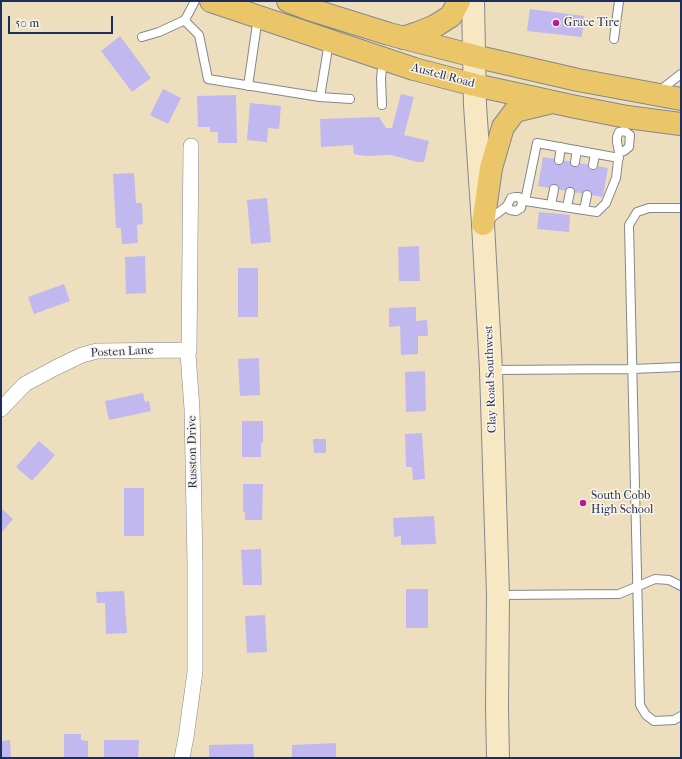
<!DOCTYPE html>
<style>
body{margin:0}
#map{position:relative;width:682px;height:759px;overflow:hidden;background:#eddfbd;font-family:"IM FELL French Canon",serif}
canvas{display:block}
.frame{position:absolute;inset:0;border:2px solid #1b2f5e;pointer-events:none}
.scale{position:absolute;left:8px;top:16px;width:105px;height:18px;box-sizing:border-box;border:2px solid #1b2f5e;border-top:0;padding-left:5px;font-size:12px;line-height:14px;white-space:nowrap;color:#1b2f5e;-webkit-text-stroke:3px #fcf5e5;paint-order:stroke}
</style>
<div id="map">
<canvas width="682" height="759"></canvas>
<div class="frame"></div>
<div class="scale">50 m</div>
</div>
<script>
const g = document.querySelector('canvas').getContext('2d');
g.lineJoin = 'round';
function paint(path, color) { g.fillStyle = color; g.fill(path, 'evenodd'); }
const shape = rows => new Path2D(rows.map(r => 'M' + r).join(''));
function strokePath(path, color, width, dash) { g.strokeStyle = color; g.lineWidth = width; g.lineCap = dash ? 'butt' : 'round'; g.setLineDash(dash || []); g.stroke(path); }
function drawText(font, color, halo, rows, align = 'center') {
  g.font = font + ' "IM FELL French Canon",serif'; g.lineWidth = 3; g.setLineDash([]); g.textBaseline = 'middle'; g.strokeStyle = halo; g.fillStyle = color; for (const [text, x, y, turn = 0] of rows) {
    g.save(); g.translate(x, y); g.rotate((+turn || 0) * Math.PI / 180); g.textAlign = isNaN(turn) ? turn : align; if (halo) g.strokeText(text, 0, 0); g.fillText(text, 0, 0); g.restore();
  }
}
const building = shape([
 [530,9,584,16,582,37,527,31],
 [120,36,151,78,132,92,101,51],
 [163,89,181,98,168,124,150,115],
 [401,94,414,97,404,135,429,141,424,162,418,162,391,155,367,156,359,155,354,154,353,145,321,147,320,119,379,117,386,128,392,128],
 [236,95,237,143,218,143,218,132,210,132,210,127,198,127,197,96],
 [250,103,281,106,279,129,268,128,267,142,247,140],
 [543,157,608,168,603,197,538,186],
 [134,173,136,203,142,203,143,224,137,225,138,243,122,244,121,228,116,228,113,174],
 [267,198,271,242,251,244,247,200],
 [539,212,570,215,569,232,537,229],
 [419,246,420,281,399,281,398,247],
 [145,256,146,293,126,294,125,257],
 [238,268,258,268,258,317,238,317],
 [64,284,70,301,34,314,28,297],
 [416,307,416,321,427,320,428,336,418,336,418,354,401,355,400,326,389,327,389,308],
 [259,358,260,395,240,396,238,359],
 [425,371,426,411,406,412,405,372],
 [143,393,145,402,149,401,151,411,109,420,105,401],
 [242,421,263,421,263,443,261,443,261,457,242,457],
 [422,433,425,479,413,480,412,467,406,467,405,434],
 [313,439,326,439,326,453,314,453],
 [39,441,55,455,32,481,16,467],
 [243,484,263,484,262,520,245,520,245,512,243,512],
 [124,488,144,488,144,536,124,536],
 [1,508,13,519,1,533],
 [434,516,436,544,401,545,401,536,394,537,393,518],
 [261,549,262,585,243,585,241,550],
 [406,589,428,589,428,628,406,628],
 [124,591,127,633,106,634,105,603,97,603,96,592],
 [265,615,267,652,247,653,245,616],
 [64,734,81,734,81,740,88,741,88,758,64,757],
 [10,740,11,758,1,758,1,741],
 [104,740,139,740,138,758,104,758],
 [336,743,336,758,292,758,292,745],
 [253,744,254,758,209,758,209,745]
]);
const lane = shape([
 [184,20,199,35,208,79,320,97,329,42],
 [142,37,159,32,185,20,195,1],
 [614,39,619,1],
 [248,86,258,17],
 [658,92,681,74],
 [320,97,350,99],
 [382,105,381,78,383,59],
 [559,160,561,147],
 [575,162,577,150],
 [593,165,595,154],
 [522,201,525,201,597,212,606,203,616,178,619,152,617,142,617,137,619,132,625,131,630,135,629,147,624,151,619,152],
 [525,201,537,143,619,158],
 [551,205,554,189],
 [507,206,510,210,516,211,521,208,522,201],
 [567,207,570,192],
 [681,208,649,208,637,212,629,225,640,705,646,715,654,721,674,720,681,716],
 [584,210,587,195],
 [487,221,507,206,511,198,515,197,519,197,522,201],
 [492,370,632,369,681,367],
 [499,595,619,594,655,579,669,580,681,586]
]);
const street = shape([
 [1,409,25,384,57,367,82,355,97,351,189,350],
 [182,758,186,737,195,672,195,564,192,409,188,354,189,350,191,146]
]);
const secondary = shape([
 [473,1,475,105,483,224,491,370,498,595,497,707,498,758]
]);
const primary = shape([
 [211,1,238,10,414,69,475,85,576,107,627,117,681,124],
 [288,1,309,9,389,34,474,56,578,80,681,99],
 [403,38,418,33,435,26,451,16,459,1],
 [483,224,491,168,503,127,515,111,548,103]
]);
const markers = [
 [556,23,4,"#b5179e"],
 [583,503,4,"#b5179e"]
];
const poiNames = [
 ["Grace Tire",564,23],
 ["South Cobb",591,496],
 ["High School",591,510]
];
const streetNames = [
 ["Austell Road",443,76,15],
 ["Posten Lane",122,352,-3],
 ["Clay Road Southwest",491,379,-92],
 ["Russton Drive",193,452,-91]
];
paint(building, '#c1b8ef');
strokePath(lane, '#84878e', 10);
strokePath(street, '#84878e', 16);
strokePath(secondary, '#84878e', 24);
strokePath(primary, '#84878e', 24);
strokePath(lane, '#fff', 8);
strokePath(street, '#fff', 15);
strokePath(secondary, '#f7e8c3', 22);
strokePath(primary, '#ebc669', 22);
for (const [x, y, r, color] of markers) { const dot = new Path2D(); dot.arc(x, y, r, 0, 2 * Math.PI); g.fillStyle = color; g.fill(dot); strokePath(dot, '#fcf5e5', 1.5); }
drawText('12px', '#1b2f5e', '#fcf5e5', poiNames, 'left');
drawText('12px', '#1b2f5e', '#fcf5e5', streetNames);
</script>
